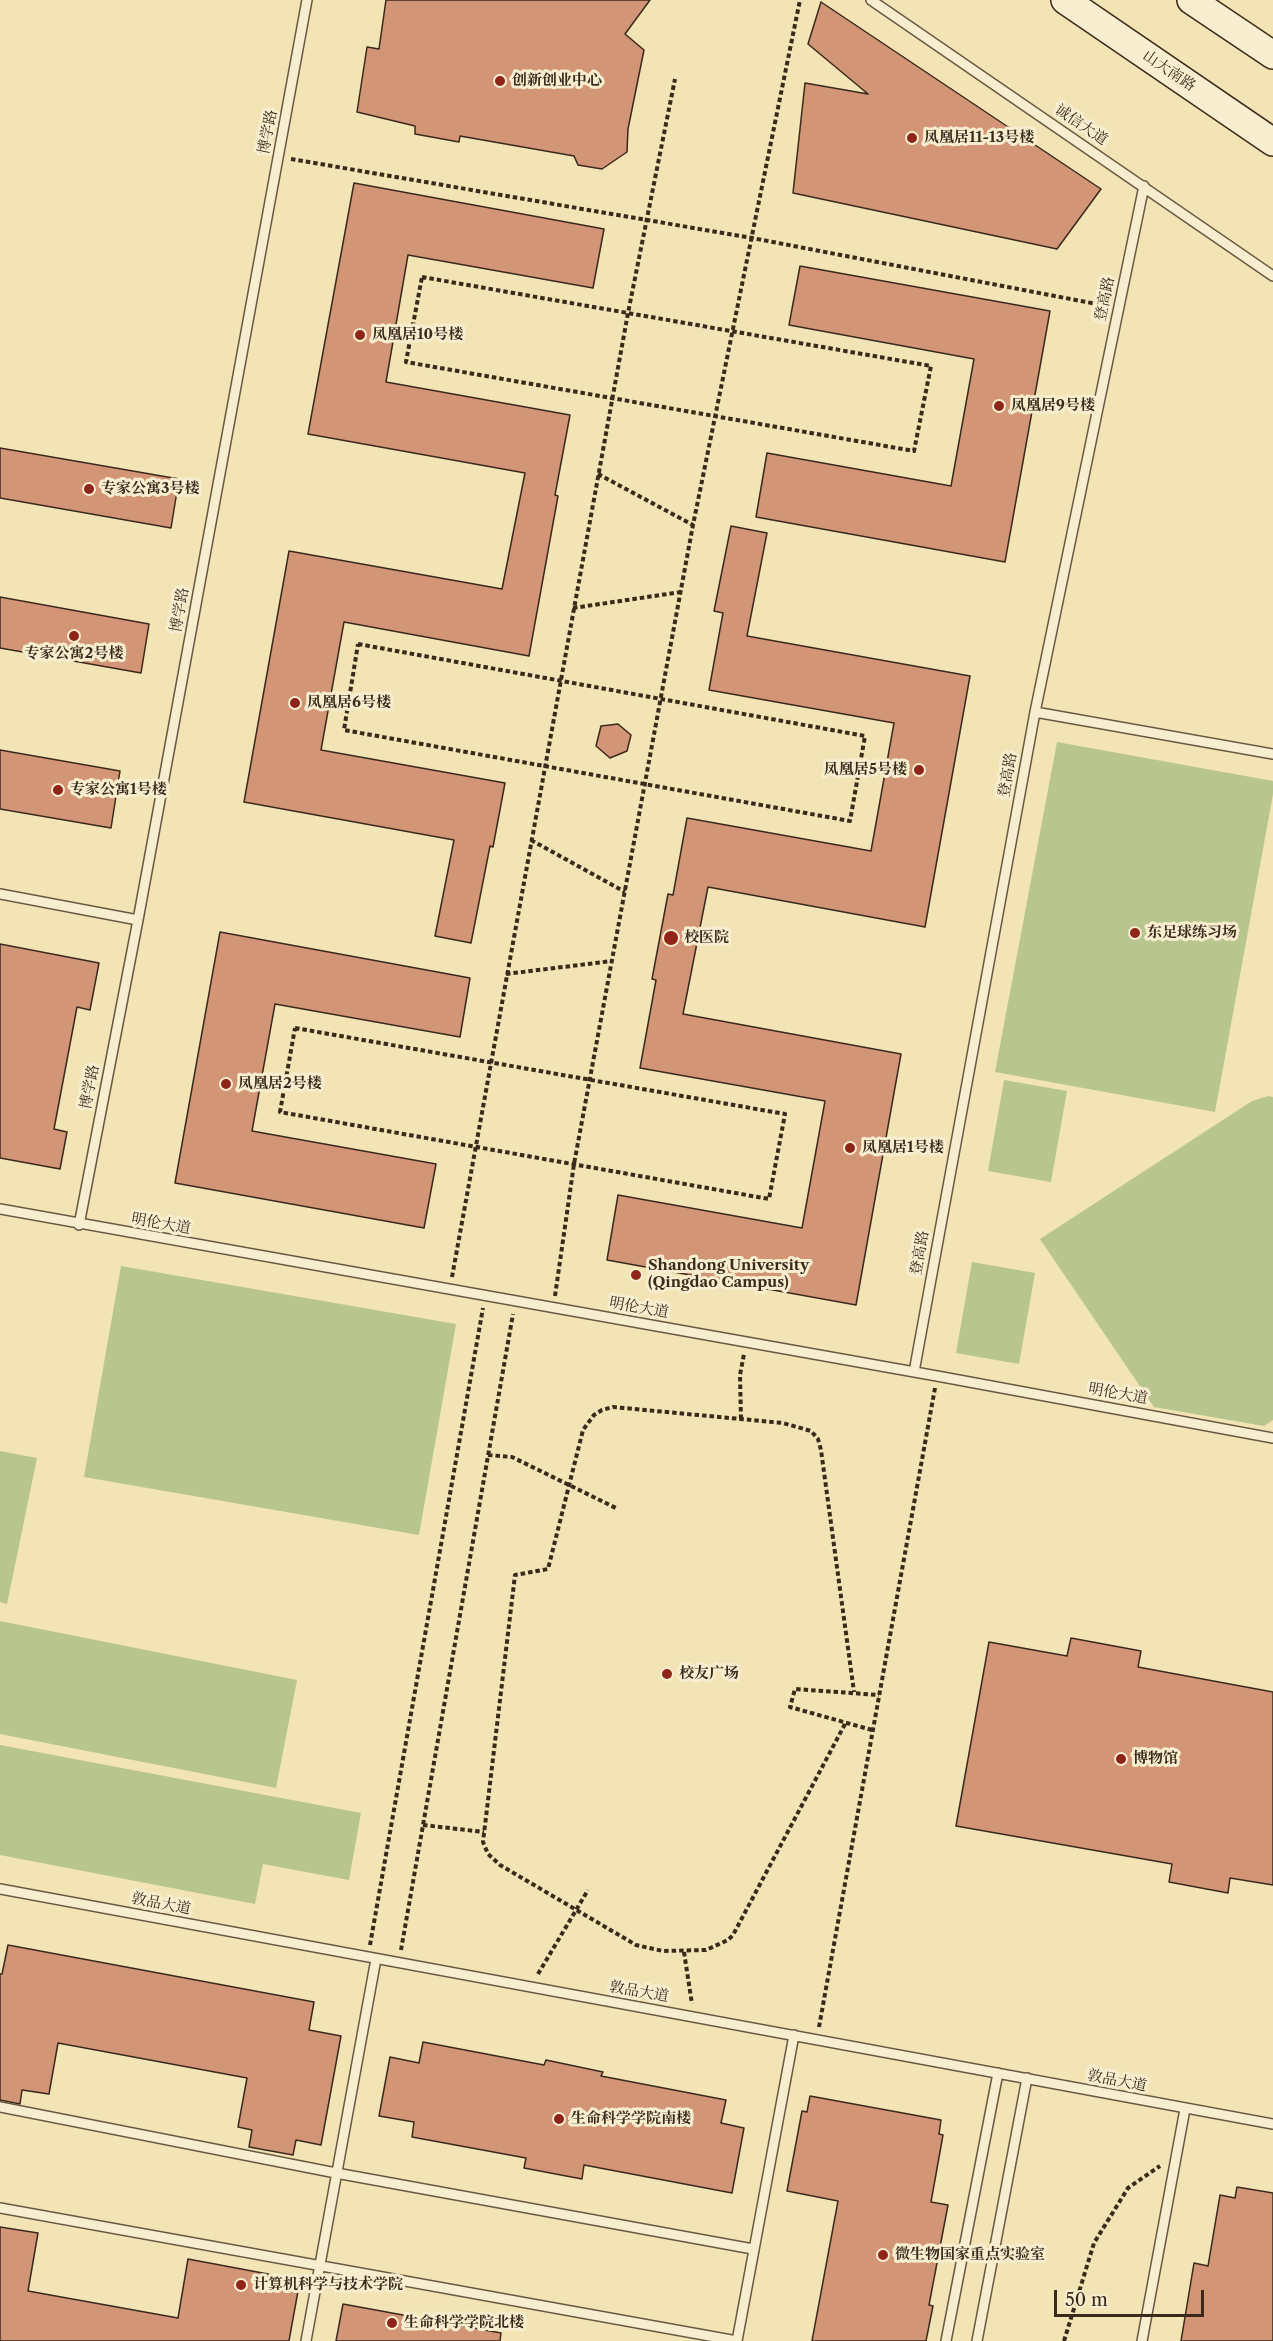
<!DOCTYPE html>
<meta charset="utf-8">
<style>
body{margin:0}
#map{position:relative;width:1273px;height:2341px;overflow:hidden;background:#f2e4b5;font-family:"Libre Caslon Text",serif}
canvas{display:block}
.scale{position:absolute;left:1054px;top:2290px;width:150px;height:27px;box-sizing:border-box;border:3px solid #3b291b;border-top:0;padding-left:8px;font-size:18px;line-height:21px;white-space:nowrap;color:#3b291b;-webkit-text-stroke:4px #f7edcf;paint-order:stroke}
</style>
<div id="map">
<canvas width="1273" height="2341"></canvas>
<div class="scale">50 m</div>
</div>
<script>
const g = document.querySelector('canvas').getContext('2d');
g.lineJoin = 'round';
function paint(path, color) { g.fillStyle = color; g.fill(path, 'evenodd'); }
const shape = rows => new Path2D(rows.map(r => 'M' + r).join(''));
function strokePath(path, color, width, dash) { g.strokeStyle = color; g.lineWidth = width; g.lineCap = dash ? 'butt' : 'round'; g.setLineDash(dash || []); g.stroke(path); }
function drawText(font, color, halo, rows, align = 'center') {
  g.font = font + ' "Libre Caslon Text","Noto Serif SC",serif'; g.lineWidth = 6; g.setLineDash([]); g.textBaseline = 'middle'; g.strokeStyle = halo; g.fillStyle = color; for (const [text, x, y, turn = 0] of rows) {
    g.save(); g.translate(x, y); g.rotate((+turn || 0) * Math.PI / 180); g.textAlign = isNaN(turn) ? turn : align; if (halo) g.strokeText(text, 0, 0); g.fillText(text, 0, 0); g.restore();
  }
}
const green = shape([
 [1057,742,1273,781,1273,794,1215,1112,995,1072],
 [1004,1080,1067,1091,1051,1182,988,1171],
 [1268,1096,1273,1097,1273,1420,1264,1426,1154,1407,1040,1239,1252,1101],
 [972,1262,1035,1273,1019,1364,956,1353],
 [121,1266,456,1324,419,1535,84,1477],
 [0,1451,37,1458,7,1604,0,1602],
 [0,1621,297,1680,276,1788,0,1734],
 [0,1745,361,1813,349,1880,263,1864,255,1904,0,1855]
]);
const building = shape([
 [386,0,650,0,625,34,644,50,628,129,627,152,602,169,578,165,574,156,460,136,459,142,415,134,415,126,357,112,367,47,379,49,386,0],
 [821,2,1101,189,1057,249,793,193,805,83,868,94,808,44,821,2],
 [354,183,604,229,593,288,408,255,386,382,570,415,555,495,558,496,529,656,344,622,321,750,505,783,493,847,490,846,471,943,435,936,454,840,244,802,289,551,502,589,525,473,308,434,354,183],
 [800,266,1050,311,1005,562,756,517,767,453,951,486,974,359,789,325,800,266],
 [0,448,179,479,171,528,0,498,0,448],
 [731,526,767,533,747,636,970,676,925,927,708,887,683,1014,901,1054,856,1305,607,1260,618,1195,802,1228,825,1101,640,1068,656,980,652,979,668,894,673,895,687,818,871,851,894,723,709,690,723,613,714,611,731,526],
 [0,597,149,624,141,673,0,648,0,597],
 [618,724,631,735,627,751,610,758,596,746,601,726,618,724],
 [0,750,120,771,111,828,0,809,0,750],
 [220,932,470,978,460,1037,275,1004,252,1131,436,1164,424,1228,175,1183,220,932],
 [0,944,99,963,90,1010,77,1007,54,1129,67,1132,60,1169,0,1158,0,944],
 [1071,1638,1141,1651,1138,1667,1273,1692,1273,1885,1230,1878,1228,1893,1169,1882,1172,1864,956,1826,989,1642,1067,1656,1071,1638],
 [8,1945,314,2002,309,2030,341,2036,321,2145,296,2140,293,2155,249,2147,252,2130,238,2127,247,2078,58,2043,49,2094,22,2090,20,2104,0,2100,0,1974,2,1974,8,1945],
 [423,2042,544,2065,546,2060,603,2072,601,2076,726,2100,721,2123,744,2128,732,2193,584,2165,582,2179,524,2168,526,2158,412,2137,414,2122,379,2116,390,2057,419,2063,423,2042],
 [810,2096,941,2120,939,2134,943,2135,931,2202,948,2205,929,2305,933,2306,926,2341,812,2341,838,2201,787,2191,802,2111,807,2112,810,2096],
 [1237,2187,1273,2193,1273,2341,1181,2341,1194,2263,1208,2266,1220,2195,1235,2198,1237,2187],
 [0,2227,38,2233,28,2291,178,2318,188,2259,300,2280,289,2341,0,2341,0,2227],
 [343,2304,501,2333,500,2341,336,2341,343,2304]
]);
const path = shape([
 [291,159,752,238,1107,306],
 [422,277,931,366,914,451,406,362,422,277],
 [598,474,693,525],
 [573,608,681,592],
 [358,644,865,736,850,821,344,730,358,644],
 [531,840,625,892],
 [506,974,612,961],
 [295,1028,785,1114,769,1199,280,1112,295,1028],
 [452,1277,628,313,675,79],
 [555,1296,574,1164,693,525,800,0],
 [741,1419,740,1375,744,1354],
 [488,1455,512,1457,618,1509],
 [845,1724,733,1935,728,1940,706,1950,663,1951,636,1945,500,1865,488,1854,483,1842,515,1575,548,1569,583,1430,594,1415,602,1410,613,1407,783,1423,811,1431,818,1439,821,1450,854,1692],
 [872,1730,790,1707,795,1689,879,1695],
 [423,1825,484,1832],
 [370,1945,483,1308],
 [401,1950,513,1314],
 [684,1952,692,2004],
 [538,1974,588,1890],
 [819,2027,935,1388],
 [1064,2341,1094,2243,1128,2188,1160,2166]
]);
const service = shape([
 [871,0,1273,276],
 [1035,712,1273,754],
 [0,894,138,920],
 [0,1209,937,1376,1273,1438],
 [79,1225,138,920,307,0],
 [914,1372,1035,712,1144,186],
 [0,1889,1273,2124],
 [0,2107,336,2173,753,2249],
 [0,2208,737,2341],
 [306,2341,376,1959],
 [737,2341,794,2035],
 [946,2341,998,2073],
 [977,2341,1027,2078],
 [1142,2341,1185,2109]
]);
const secondary = shape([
 [1065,0,1273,142],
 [1191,0,1273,55]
]);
const markers = [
 [500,81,6,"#8f2418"],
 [912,138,6,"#8f2418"],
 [360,335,6,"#8f2418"],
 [999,406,6,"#8f2418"],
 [89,489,6,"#8f2418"],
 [74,636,6,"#8f2418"],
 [295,703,6,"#8f2418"],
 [919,770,6,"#8f2418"],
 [58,790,6,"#8f2418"],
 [1135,933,6,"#8f2418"],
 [671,938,8,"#8f2418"],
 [226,1084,6,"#8f2418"],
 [850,1148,6,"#8f2418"],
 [636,1275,6,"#8f2418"],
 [667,1674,6,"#8f2418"],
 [1121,1759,6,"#8f2418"],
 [559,2119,6,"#8f2418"],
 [883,2255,6,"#8f2418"],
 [241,2285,6,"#8f2418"],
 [392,2323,6,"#8f2418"]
];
const streetNames = [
 ["山大南路",1169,71,34],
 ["诚信大道",1081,125,34],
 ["博学路",268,132,-79],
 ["登高路",1105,299,-78],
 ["博学路",180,610,-80],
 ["登高路",1008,775,-80],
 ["博学路",90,1087,-79],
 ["明伦大道",161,1224,10],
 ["登高路",920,1253,-80],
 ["明伦大道",639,1308,10],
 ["明伦大道",1118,1394,10],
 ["敦品大道",161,1904,11],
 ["敦品大道",639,1992,10],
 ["敦品大道",1117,2081,11]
];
const poiNames = [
 ["创新创业中心",512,81],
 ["凤凰居11-13号楼",924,138],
 ["凤凰居10号楼",372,335],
 ["凤凰居9号楼",1011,406],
 ["专家公寓3号楼",101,489],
 ["专家公寓2号楼",74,654,"center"],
 ["凤凰居6号楼",307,703],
 ["凤凰居5号楼",907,770,"right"],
 ["专家公寓1号楼",70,790],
 ["东足球练习场",1147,933],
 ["校医院",684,938],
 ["凤凰居2号楼",238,1084],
 ["凤凰居1号楼",862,1148],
 ["Shandong University",648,1266],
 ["(Qingdao Campus)",648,1283],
 ["校友广场",679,1674],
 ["博物馆",1133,1759],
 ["生命科学学院南楼",571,2119],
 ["微生物国家重点实验室",895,2255],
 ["计算机科学与技术学院",253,2285],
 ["生命科学学院北楼",404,2323]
];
paint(green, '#b8c58f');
paint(building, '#d29576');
strokePath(building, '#3b291b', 1.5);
strokePath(service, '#695842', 12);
strokePath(secondary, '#3b291b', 30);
strokePath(path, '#3b291b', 4, [4.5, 3]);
strokePath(service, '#f7edcf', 9);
strokePath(secondary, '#f7edcf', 27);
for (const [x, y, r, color] of markers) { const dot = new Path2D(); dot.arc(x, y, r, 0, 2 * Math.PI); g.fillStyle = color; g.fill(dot); strokePath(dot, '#f7edcf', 2); }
drawText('15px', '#3b291b', '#f7edcf', streetNames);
drawText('bold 15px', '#3b291b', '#f7edcf', poiNames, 'left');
</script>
